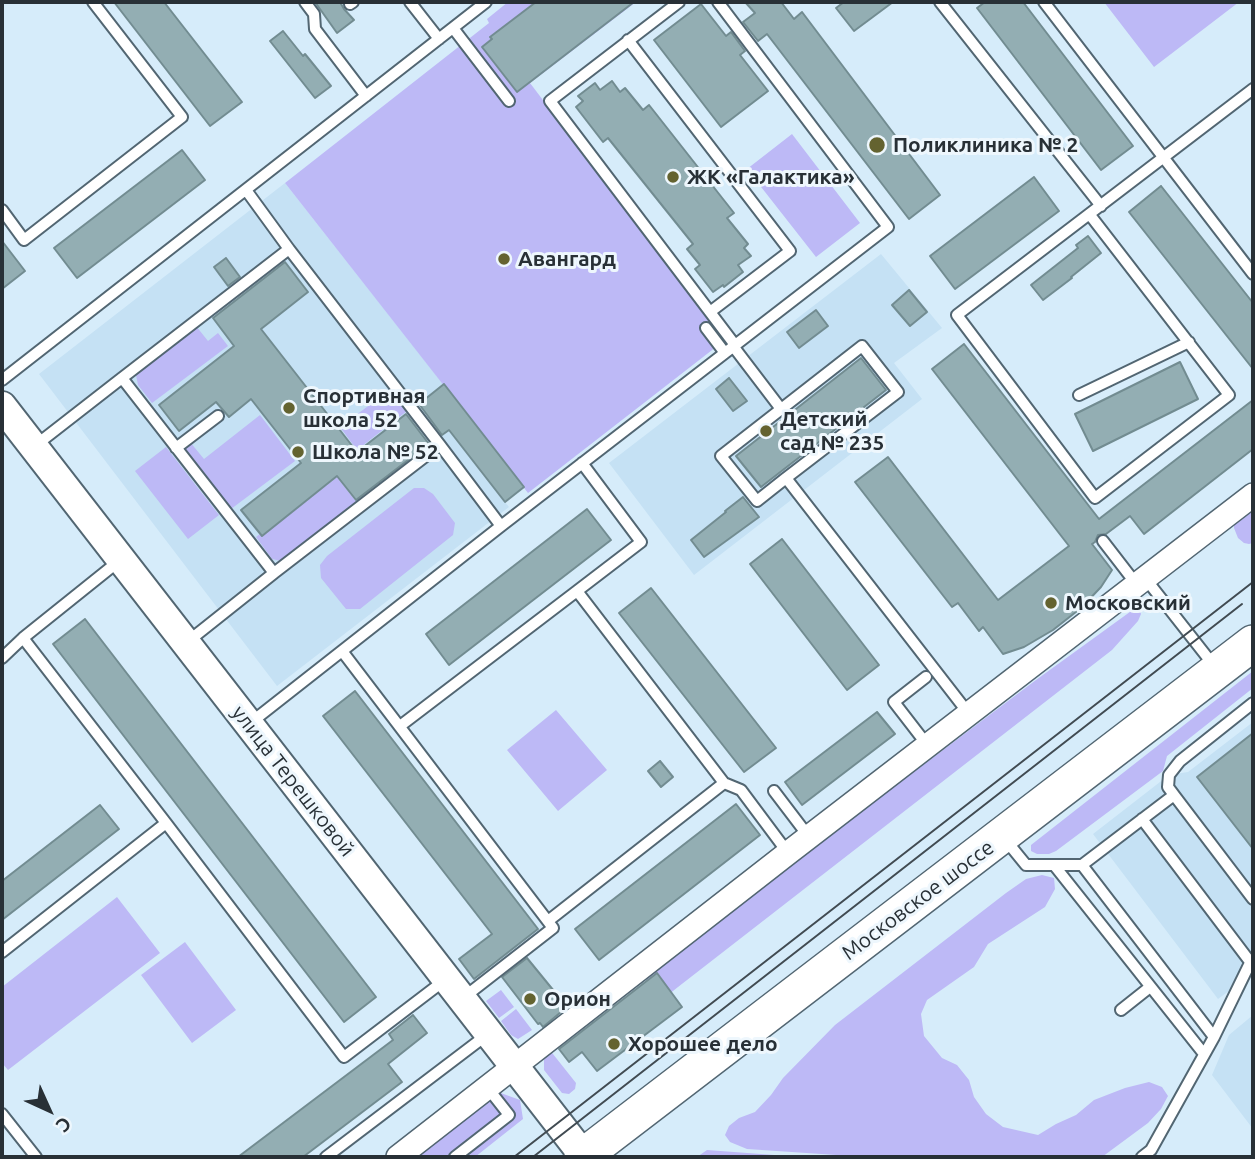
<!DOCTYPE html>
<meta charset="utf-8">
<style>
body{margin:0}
#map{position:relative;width:1255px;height:1159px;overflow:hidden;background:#d6ecfa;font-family:Ubuntu,sans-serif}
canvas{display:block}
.frame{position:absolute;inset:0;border:4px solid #283036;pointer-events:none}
.north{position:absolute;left:14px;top:1075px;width:70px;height:70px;-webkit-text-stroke:5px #eef7fd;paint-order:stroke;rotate:135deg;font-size:19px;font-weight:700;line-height:28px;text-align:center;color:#283036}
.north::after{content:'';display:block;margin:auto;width:24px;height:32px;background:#283036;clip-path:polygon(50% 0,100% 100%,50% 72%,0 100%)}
</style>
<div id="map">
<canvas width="1255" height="1159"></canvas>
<div class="frame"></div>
<div class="north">С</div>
</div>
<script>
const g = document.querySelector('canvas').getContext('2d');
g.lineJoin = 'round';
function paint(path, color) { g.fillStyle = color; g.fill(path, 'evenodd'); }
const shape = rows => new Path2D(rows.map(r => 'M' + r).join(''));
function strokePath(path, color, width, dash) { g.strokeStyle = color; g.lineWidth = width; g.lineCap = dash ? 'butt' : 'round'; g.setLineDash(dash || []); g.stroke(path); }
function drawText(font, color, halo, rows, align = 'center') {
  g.font = font + ' Ubuntu,sans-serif'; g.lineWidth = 6; g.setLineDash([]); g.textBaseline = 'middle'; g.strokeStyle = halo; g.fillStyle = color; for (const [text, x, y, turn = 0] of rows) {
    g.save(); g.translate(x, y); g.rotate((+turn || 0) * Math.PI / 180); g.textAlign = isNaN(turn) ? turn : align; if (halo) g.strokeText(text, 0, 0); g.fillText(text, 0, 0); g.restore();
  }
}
const built = shape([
 [285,183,524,487,505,502,509,507,277,686,39,374],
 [881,254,942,328,894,363,922,399,694,575,609,463],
 [1253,722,1253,973,1218,999,1093,834,1169,775,1188,772],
 [1253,1015,1253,1129,1212,1075,1229,1035]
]);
const green = shape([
 [508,2,636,2,530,83,725,340,528,493,285,183,489,23,487,19],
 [1104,2,1239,2,1154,67],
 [792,134,860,223,816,257,747,169],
 [196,326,208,341,218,333,228,346,152,403,138,385,136,375,137,371],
 [383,395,394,396,407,411,357,450,340,427],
 [260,415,295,461,231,509,183,447,190,442,204,459],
 [166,447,219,515,188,539,135,471],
 [337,477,357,503,281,561,272,559,256,537,260,534,262,536],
 [414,488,424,488,433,494,455,523,453,535,360,609,346,609,321,578,320,565,327,556],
 [1253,502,1253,543,1249,544,1244,543,1238,538,1234,528,1234,522],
 [1134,609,1137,609,1140,611,1141,614,1138,621,1112,650,678,987,668,995,647,985,647,979,649,973,656,966,1036,680],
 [1253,671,1253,688,1167,756,1163,771,1056,851,1049,854,1037,854,1031,851,1031,845],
 [556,710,607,770,558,811,507,750],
 [1042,875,1054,878,1055,889,1045,907,988,944,974,967,927,1000,921,1014,924,1036,942,1058,957,1065,969,1080,974,1097,986,1114,1003,1127,1038,1135,1056,1124,1076,1115,1094,1100,1125,1088,1149,1082,1162,1087,1168,1096,1161,1109,1148,1123,1102,1157,866,1157,747,1149,730,1142,725,1135,729,1126,739,1118,755,1112,771,1095,783,1078,835,1025,1006,893,1026,879],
 [117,897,160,953,8,1070,2,1063,2,987],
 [185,942,236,1010,192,1043,141,975],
 [501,990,514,1007,499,1018,486,1001],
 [516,1009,532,1030,518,1039,511,1035,501,1021],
 [549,1049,576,1083,575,1089,569,1094,562,1093,544,1070,544,1058],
 [498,1092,520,1100,523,1119,475,1157,414,1157],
 [707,1150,801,1157,697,1157]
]);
const building = shape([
 [114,2,164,2,242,102,210,126,114,2],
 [315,2,340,2,344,9,354,20,337,33,315,2],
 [536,2,634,2,517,92,482,47,492,39,490,37,536,2],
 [745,2,781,2,794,19,802,12,940,195,909,219,767,34,758,41,743,22,755,13,745,2],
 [844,2,893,2,854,31,836,8,844,2],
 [985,2,1023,2,1133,146,1101,170,977,8,985,2],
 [701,4,726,36,731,32,745,51,740,55,768,91,721,127,654,40,701,4],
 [283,31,303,56,305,54,331,86,315,98,270,41,283,31],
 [612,81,620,92,625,88,643,110,649,105,734,213,727,218,748,244,744,248,751,256,738,265,743,272,724,287,723,285,713,292,695,269,700,265,687,249,693,244,608,138,603,142,576,107,583,101,578,96,595,83,600,90,612,81],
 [182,150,205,180,77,278,54,248,182,150],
 [1034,177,1059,211,955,289,930,256,1034,177],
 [1161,186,1253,303,1253,369,1129,212,1161,186],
 [1088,236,1101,253,1071,277,1072,278,1043,300,1031,285,1078,248,1076,245,1088,236],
 [2,241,25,271,2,289,2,241],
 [226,258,240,277,228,286,214,267,226,258],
 [285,262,308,292,261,329,357,452,406,414,429,444,356,500,337,476,262,536,241,510,301,463,251,399,229,417,216,402,179,431,159,405,234,346,213,318,285,262],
 [909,290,927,312,910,326,892,305,909,290],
 [816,310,828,326,799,348,787,332,816,310],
 [964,344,1099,519,1253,400,1253,449,1144,534,1130,516,1106,534,1098,535,1095,542,1092,544,1112,570,1101,587,1081,608,1053,630,1024,647,1003,654,983,627,979,631,958,603,952,607,855,482,888,457,998,600,1069,546,932,369,964,344],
 [861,358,886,390,761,487,736,456,861,358],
 [1180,362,1198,399,1093,451,1075,414,1180,362],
 [729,378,747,401,733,411,716,389,729,378],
 [444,384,524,487,505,502,449,430,442,435,419,404,444,384],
 [743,497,759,517,704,557,691,540,726,512,725,511,743,497],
 [587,509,611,540,449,665,426,634,587,509],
 [782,539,879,665,847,690,750,564,782,539],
 [651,588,776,748,744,772,619,613,651,588],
 [85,619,376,997,344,1022,53,644,85,619],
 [355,691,538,929,474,979,459,959,492,934,323,716,355,691],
 [877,712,895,734,802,805,785,782,877,712],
 [1253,733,1253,849,1197,777,1253,733],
 [660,761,673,777,661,787,648,771,660,761],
 [736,804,760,835,599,960,575,929,736,804],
 [100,805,119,829,2,920,2,881,100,805],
 [527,958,567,1007,543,1027,540,1023,538,1024,502,977,527,958],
 [657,973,682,1007,597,1071,582,1052,569,1062,559,1049,657,973],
 [413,1015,427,1033,388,1064,402,1082,303,1157,238,1157,393,1040,389,1034,413,1015]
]);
const service = shape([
 [305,2,314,14,315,29,366,96],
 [410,2,439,39],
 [679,2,550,101,735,345],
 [940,2,1101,206],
 [1044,2,1253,274],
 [350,4,353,2],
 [453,28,509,101],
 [628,40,790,251,710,312],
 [246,190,289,249],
 [2,210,24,240,182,117,93,2],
 [1090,215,1229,395,1095,498,957,315,1253,89],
 [706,328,725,353],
 [733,346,781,409],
 [2,380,486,2],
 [1079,395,1189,342],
 [36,445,122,378],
 [440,445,274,573,122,378,289,249,440,445,501,526],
 [176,448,218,416],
 [786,478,898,392,862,346,721,456,757,501,786,478,969,714],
 [1103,541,1137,585],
 [1145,578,1215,667],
 [577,591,641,542,582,463],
 [23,638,119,561],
 [186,643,274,573],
 [342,651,553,928,463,998],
 [2,658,23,638,166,823,344,1057,445,980],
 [926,677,894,702,928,746],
 [249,724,501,526,888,227,718,2],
 [400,726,577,591,724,783,548,921],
 [724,783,741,790,788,853],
 [774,791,809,837],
 [1174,795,1168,787,1169,775,1180,761,1253,703],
 [1142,819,1251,963],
 [1004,838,1026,865,1082,865,1174,795,1253,899],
 [1054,865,1204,1054],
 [1082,865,1214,1037],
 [2,952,166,823],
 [1121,1010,1150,987],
 [2,1114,36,1157],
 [326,1157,488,1034],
 [455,1157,509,1115,487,1087],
 [1142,1157,1151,1150,1214,1037,1249,965,1253,962]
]);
const minor = shape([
 [398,1157,788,853,1253,495]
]);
const tertiary = shape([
 [2,406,584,1156]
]);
const primary = shape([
 [582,1157,1253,643]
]);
const tram = shape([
 [514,1157,1253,582],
 [533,1157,1242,604]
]);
const markers = [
 [877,145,9,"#646330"],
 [673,177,7,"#646330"],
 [504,259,7,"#646330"],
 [289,408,7,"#646330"],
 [766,431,7,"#646330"],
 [298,452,7,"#646330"],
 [1051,603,7,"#646330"],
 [530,999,7,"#646330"],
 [614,1044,7,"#646330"]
];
const poiNames = [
 ["Поликлиника № 2",893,145],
 ["ЖК «Галактика»",687,177],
 ["Авангард",518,259],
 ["Спортивная",303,396],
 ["школа 52",303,420],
 ["Детский",780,419],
 ["сад № 235",780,443],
 ["Школа № 52",312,452],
 ["Московский",1065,603],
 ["Орион",544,999],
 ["Хорошее дело",628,1044]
];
const streetNames = [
 ["улица Терешковой",293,781,52],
 ["Московское шоссе",918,900,-37]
];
paint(built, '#c5e1f4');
paint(green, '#bdb9f6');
paint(building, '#93aeb3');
strokePath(building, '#728c91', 2);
strokePath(service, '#526672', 14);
strokePath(minor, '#526672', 26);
strokePath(tertiary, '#526672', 32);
strokePath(primary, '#526672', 38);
strokePath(service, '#fff', 10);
strokePath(minor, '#fff', 23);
strokePath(tertiary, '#fff', 28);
strokePath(primary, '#fff', 35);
strokePath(tram, '#414b52', 2);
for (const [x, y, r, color] of markers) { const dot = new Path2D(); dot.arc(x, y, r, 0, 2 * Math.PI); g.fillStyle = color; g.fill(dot); strokePath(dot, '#eef7fd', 2.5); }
drawText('bold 21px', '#283036', '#eef7fd', poiNames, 'left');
drawText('21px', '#283036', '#eef7fd', streetNames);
</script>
